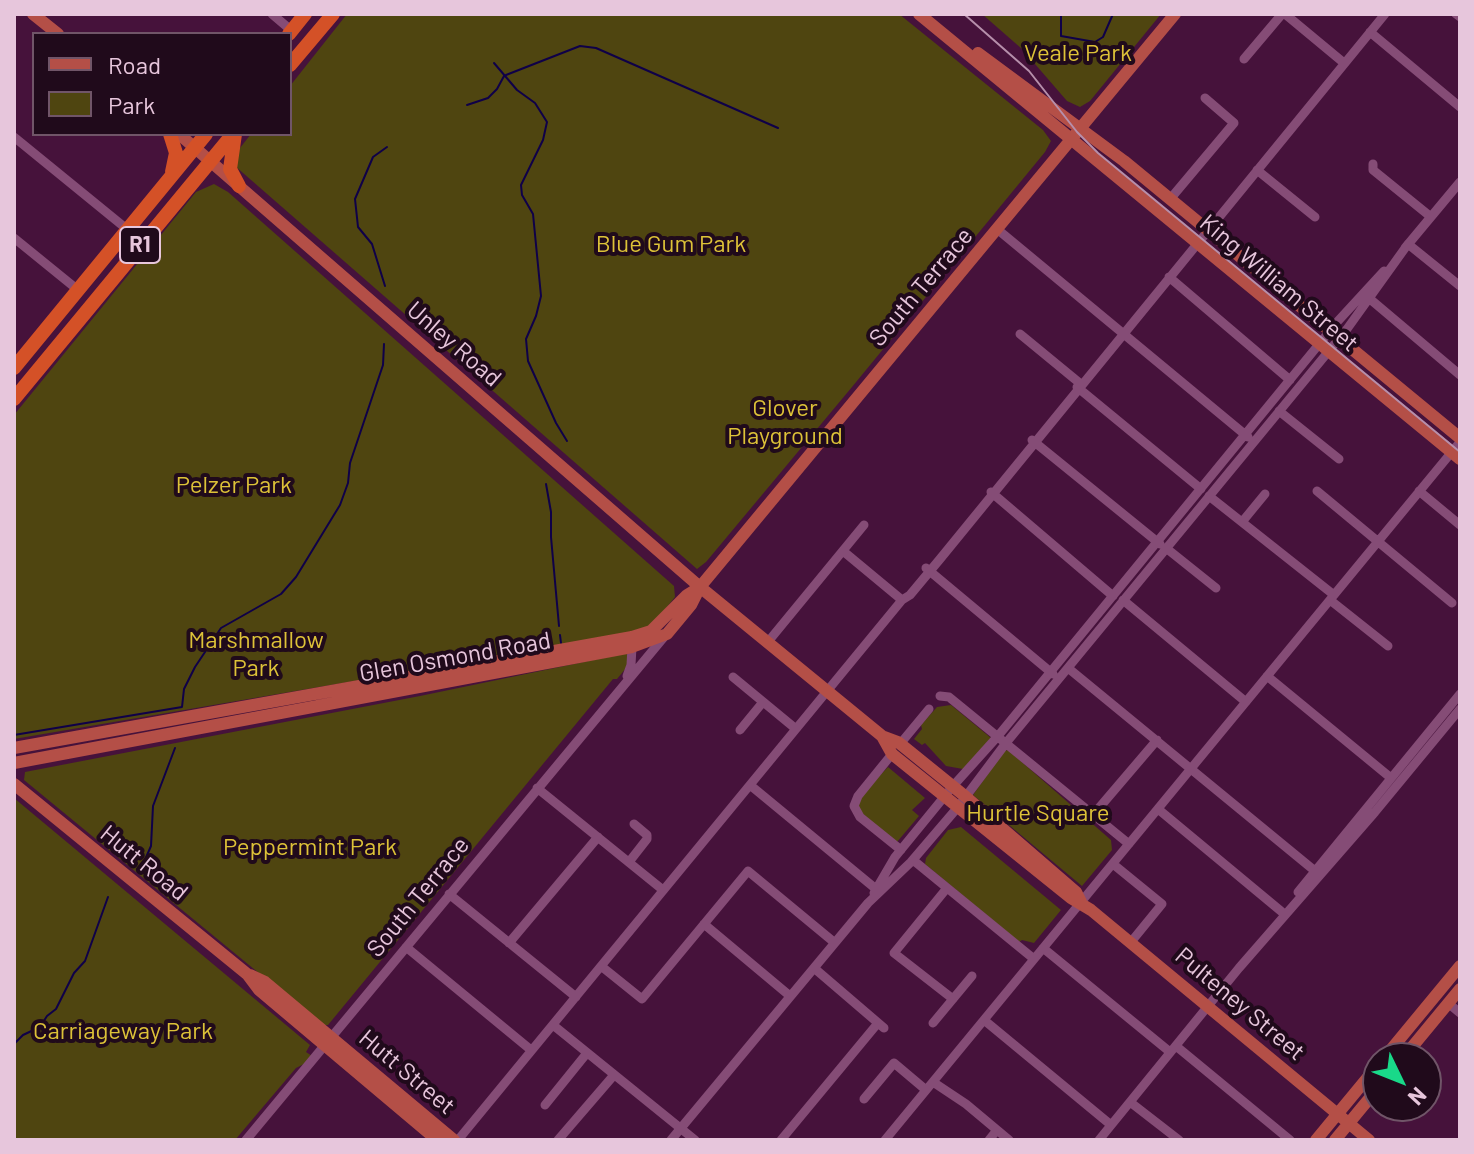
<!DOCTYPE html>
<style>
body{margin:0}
#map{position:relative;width:1474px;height:1154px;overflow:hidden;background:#46123b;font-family:Barlow,sans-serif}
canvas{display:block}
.frame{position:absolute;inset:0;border:16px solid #e7c6dc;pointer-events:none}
.legend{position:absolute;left:32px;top:32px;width:260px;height:104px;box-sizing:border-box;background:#200a1b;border:2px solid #705568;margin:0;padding:10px 14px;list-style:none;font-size:24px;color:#e7c6dc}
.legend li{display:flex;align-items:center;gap:16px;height:40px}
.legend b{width:40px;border:2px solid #705568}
.north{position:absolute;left:1362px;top:1042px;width:80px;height:80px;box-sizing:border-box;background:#200a1b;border:2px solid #705568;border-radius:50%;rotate:133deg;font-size:22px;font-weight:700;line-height:32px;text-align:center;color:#e7c6dc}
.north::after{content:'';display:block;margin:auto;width:28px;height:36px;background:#19d989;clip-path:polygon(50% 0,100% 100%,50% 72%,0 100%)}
</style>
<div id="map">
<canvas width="1474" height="1154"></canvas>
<div class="frame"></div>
<ul class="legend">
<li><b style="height:10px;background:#b44f47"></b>Road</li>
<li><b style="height:22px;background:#4f4510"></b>Park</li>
</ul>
<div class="north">N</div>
</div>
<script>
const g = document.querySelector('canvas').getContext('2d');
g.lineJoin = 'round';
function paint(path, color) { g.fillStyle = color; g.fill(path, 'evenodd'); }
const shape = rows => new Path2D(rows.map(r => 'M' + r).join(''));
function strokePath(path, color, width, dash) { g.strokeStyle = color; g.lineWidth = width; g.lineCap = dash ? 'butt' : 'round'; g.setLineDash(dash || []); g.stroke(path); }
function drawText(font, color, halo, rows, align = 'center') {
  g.font = font + ' Barlow,sans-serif'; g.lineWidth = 8; g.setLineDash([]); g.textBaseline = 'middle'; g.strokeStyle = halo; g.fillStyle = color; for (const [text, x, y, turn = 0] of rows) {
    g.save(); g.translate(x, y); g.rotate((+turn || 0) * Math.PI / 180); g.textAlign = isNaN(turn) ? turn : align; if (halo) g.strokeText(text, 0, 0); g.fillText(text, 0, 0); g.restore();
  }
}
const green = shape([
 [347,14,899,14,1043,130,1051,141,1045,152,852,387,706,562,697,569,235,166,236,153,251,134,290,134,290,86],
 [982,14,1161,14,1090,101,1080,107,1067,101,1022,49],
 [214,184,228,192,674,586,675,597,653,624,630,634,14,739,14,415,196,192],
 [627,653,631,662,617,679,613,679,328,1025,322,1025,24,780,25,772,420,696],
 [951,705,991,738,963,769,946,766,925,743,922,745,914,739,922,729,921,725,937,707],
 [1008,750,1111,840,1112,850,1082,886,973,795,1004,751],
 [888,767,925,798,912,810,919,816,897,842,862,815,858,807,859,797],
 [14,798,310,1045,306,1052,312,1056,306,1063,296,1068,235,1140,14,1140],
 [961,827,1061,910,1034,943,1022,940,1019,942,925,864,926,858,948,830]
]);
const stream = shape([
 [1061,14,1061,36,1095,42,1103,37,1113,14],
 [494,63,517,90,535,103,547,122,543,140,521,185,522,195,533,214,541,296,536,316,526,339,528,361,556,423,567,441],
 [506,75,580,46,596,48,778,128],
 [467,105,488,98,497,89,504,76],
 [385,286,372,244,358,227,355,199,373,157,387,147],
 [546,484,551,512,551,537,559,626],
 [560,635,561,643],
 [14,735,182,707,184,689,195,667,221,628,281,594,296,577,340,505,348,483,350,463,383,365,384,344],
 [144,862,151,846,153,806,175,748],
 [14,1044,23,1035,40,1027,47,1016,56,1009,74,973,85,961,108,897]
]);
const minor = shape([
 [272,14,292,31],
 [1285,14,1344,63],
 [1456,14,1460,17],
 [1370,32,1460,107],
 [1244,59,1282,14],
 [14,137,128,230],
 [1373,164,1373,170,1431,217],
 [1257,170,1315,217],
 [1171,198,1234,123,1205,98],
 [997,229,1248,437],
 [14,238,78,290],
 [1408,244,1460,286],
 [1405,248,1460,182],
 [1169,277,1290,380],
 [1370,299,1460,375],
 [1020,334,1082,385],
 [1077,387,1201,489],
 [1279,411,1339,459],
 [1032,440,1160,544],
 [1317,491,1452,603],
 [1419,491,1460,525],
 [991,492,1113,596],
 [1209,496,1334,595],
 [1242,522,1265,494],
 [1166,548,1216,588],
 [843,551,902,600],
 [926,568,1053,674],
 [1123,600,1246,702],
 [1330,600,1388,646],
 [767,643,864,525],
 [1068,668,1315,871],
 [627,676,631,665,632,647],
 [1267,676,1391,778],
 [733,677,796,729],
 [940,696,949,697,1129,844],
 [740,730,763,702],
 [900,744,929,709],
 [892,754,858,796,854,806,860,817,901,850],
 [750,785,876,889],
 [537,788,663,890],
 [1158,809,1282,912],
 [1093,815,1157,740],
 [913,860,1034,959],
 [629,862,647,839,647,835,634,824],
 [1113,864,1162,904,1131,942],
 [947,888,894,953,953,999],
 [1298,892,1460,694],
 [874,893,895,857,953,786,998,736,1338,321,1384,271],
 [449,894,576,997],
 [704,924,790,996],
 [509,943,598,837],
 [406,947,531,1050],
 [1043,948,1170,1052],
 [601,966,642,999,748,871,835,943],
 [814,968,884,1028],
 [1448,1003,1460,1013],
 [984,1020,1111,1125],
 [933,1023,972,976],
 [553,1025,695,1140],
 [1176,1046,1290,1140],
 [933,1082,966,1104,1009,1140],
 [864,1099,894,1063,926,1090],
 [1130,1102,1179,1140],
 [545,1105,587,1053],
 [246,1140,664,637],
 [458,1140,902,600,910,595,940,559,1385,14],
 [558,1140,614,1075],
 [671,1140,868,903,911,862,958,807,1006,743,1347,329,1408,244],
 [781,1140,878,1023],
 [885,1140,1460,442],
 [989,1140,997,1130],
 [1099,1140,1239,968,1375,812,1460,709]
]);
const major = shape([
 [33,14,58,34],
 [919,14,1460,459],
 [978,53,1124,161,1460,438],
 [179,134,700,587,882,736,898,742,966,797,1076,892,1081,902],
 [882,736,892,754,1071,898,1091,910,1369,1140],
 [14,748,632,637,651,631,687,595,700,587],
 [14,763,632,647,667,634,691,605,700,587,1175,14],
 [14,784,247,974,259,990,437,1140],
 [250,975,265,982,454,1140],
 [1384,1058,1460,966],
 [1403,1058,1460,989],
 [1316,1140,1378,1065],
 [1335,1140,1378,1088]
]);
const highway = shape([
 [289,34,305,14],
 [290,65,333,14],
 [170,134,176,153,172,172],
 [235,134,230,169,239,186],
 [14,368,206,134],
 [14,399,233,134]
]);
const tram = shape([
 [964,14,1029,71,1077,132,1098,153,1460,452]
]);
const shields = [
 [140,245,40]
];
const shieldNames = [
 ["R1",140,245]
];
const parkNames = [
 ["Veale Park",1078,53],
 ["Blue Gum Park",671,244],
 ["Glover",785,408],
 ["Playground",785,436],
 ["Pelzer Park",234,485],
 ["Marshmallow",256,640],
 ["Park",256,668],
 ["Hurtle Square",1038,813],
 ["Peppermint Park",310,847],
 ["Carriageway Park",123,1031]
];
const streetNames = [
 ["King William Street",1279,283,40],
 ["South Terrace",921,287,-50],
 ["Unley Road",454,344,41],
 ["Glen Osmond Road",455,657,-10],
 ["Hutt Road",144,863,39],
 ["South Terrace",418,897,-51],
 ["Pulteney Street",1240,1004,40],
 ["Hutt Street",407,1072,40]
];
paint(green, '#4f4510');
strokePath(stream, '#0f0048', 2);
strokePath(minor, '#854c76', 9);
strokePath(major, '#b44f47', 12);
strokePath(highway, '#d45127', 14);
strokePath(tram, '#b68fab', 2);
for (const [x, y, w] of shields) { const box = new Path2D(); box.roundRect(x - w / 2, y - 18, w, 36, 6); g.fillStyle = '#200a1b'; g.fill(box); strokePath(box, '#e7c6dc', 2); }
drawText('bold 22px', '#e7c6dc', null, shieldNames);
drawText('24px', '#ddc238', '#200a1b', parkNames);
drawText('24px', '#e7c6dc', '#200a1b', streetNames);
</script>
